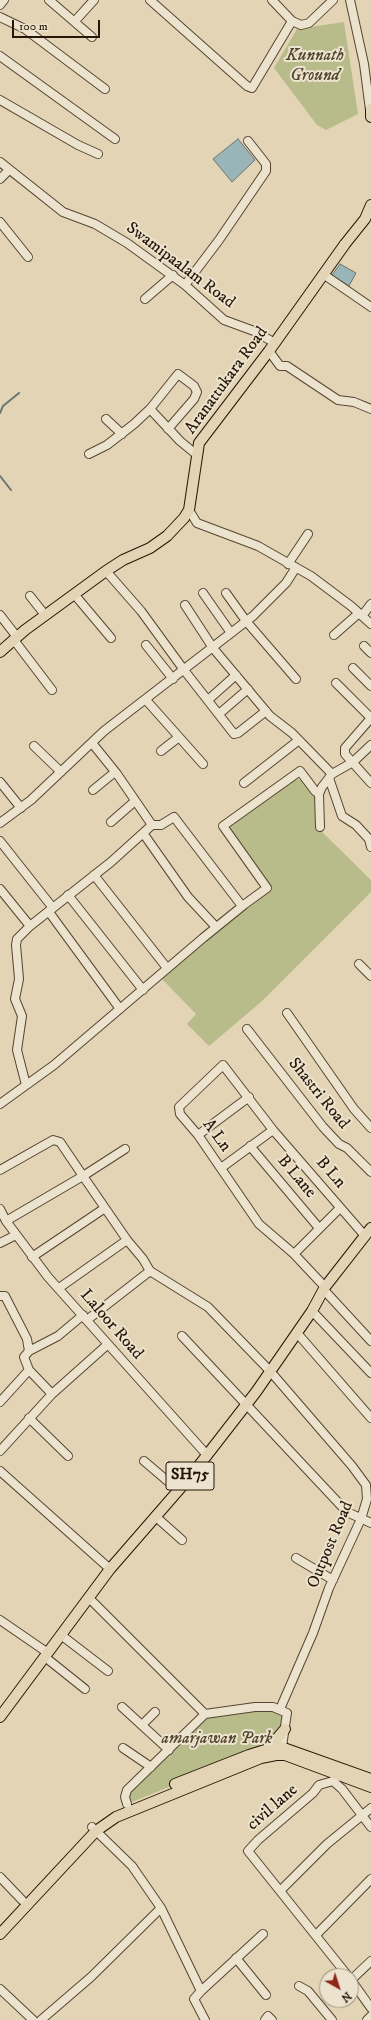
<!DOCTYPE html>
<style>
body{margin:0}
#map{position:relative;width:371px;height:2020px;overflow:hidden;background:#e2d4b4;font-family:"IM FELL DW Pica",serif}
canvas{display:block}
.north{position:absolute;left:319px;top:1968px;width:40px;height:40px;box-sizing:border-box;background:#ece3ce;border:1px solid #9d917e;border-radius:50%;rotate:141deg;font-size:11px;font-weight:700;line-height:16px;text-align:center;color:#271506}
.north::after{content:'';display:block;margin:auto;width:14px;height:18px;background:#8f2418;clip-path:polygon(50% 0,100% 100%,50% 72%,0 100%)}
.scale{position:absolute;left:12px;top:20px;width:88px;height:18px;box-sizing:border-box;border:2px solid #271506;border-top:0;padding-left:5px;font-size:12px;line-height:14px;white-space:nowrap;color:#271506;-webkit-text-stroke:3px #ece3ce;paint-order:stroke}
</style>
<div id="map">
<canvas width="371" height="2020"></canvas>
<div class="north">N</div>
<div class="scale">100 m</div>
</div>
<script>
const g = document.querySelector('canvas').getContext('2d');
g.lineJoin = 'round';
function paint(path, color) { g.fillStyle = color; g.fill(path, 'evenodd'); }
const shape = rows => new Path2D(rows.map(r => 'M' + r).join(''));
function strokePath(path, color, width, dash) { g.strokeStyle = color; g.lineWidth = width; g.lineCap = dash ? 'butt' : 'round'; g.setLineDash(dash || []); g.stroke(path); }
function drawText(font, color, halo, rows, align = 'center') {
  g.font = font + ' "IM FELL DW Pica",serif'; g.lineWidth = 4; g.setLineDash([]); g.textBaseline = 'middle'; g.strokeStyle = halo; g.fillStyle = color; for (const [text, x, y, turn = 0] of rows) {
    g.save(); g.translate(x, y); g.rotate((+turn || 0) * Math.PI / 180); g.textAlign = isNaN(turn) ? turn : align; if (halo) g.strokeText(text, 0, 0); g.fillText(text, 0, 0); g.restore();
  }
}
const green = shape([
 [344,22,358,114,326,130,317,125,274,68,297,29],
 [295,779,302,780,318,800,317,827,371,880,371,892,261,1002,209,1046,187,1024,196,1014,161,978,226,922,250,907,272,889,230,830,231,824],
 [255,1707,287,1713,285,1729,270,1746,127,1804,125,1794,205,1715]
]);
const water = shape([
 [238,139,255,160,232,182,213,159,238,139],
 [340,264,356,273,349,286,332,275,340,264]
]);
const stream = shape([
 [0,413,3,406,19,393],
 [0,476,11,490]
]);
const minor = shape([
 [49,0,92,37],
 [150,0,247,86,252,88,292,21],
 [272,0,292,21,301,25,309,23,333,0],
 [350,0,364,64,370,110],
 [0,5,4,0],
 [0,17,25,29,105,89],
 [75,21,94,0],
 [0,56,115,139],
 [0,100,78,145,98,154],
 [0,162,63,212,95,224,127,243,185,285,224,320,254,331,275,343],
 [0,179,9,170],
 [0,222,28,257],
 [323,274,371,307],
 [185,285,219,240,266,171,266,164,248,141],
 [145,299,173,275],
 [269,351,280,366,287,366,338,400,354,402,371,409],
 [150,409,180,441,197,455],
 [106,419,122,434],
 [89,454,107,445,134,424,150,409,178,374,194,386,197,392,194,399,168,429],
 [189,510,197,523,258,546,311,576,351,606,371,624],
 [288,564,308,534],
 [106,571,141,611,184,670,234,734,238,733,266,711],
 [203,593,231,633],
 [226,593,246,621,296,679],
 [74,594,111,638],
 [30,596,45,615],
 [185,605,213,648,270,716,292,733,332,774],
 [0,615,17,637],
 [362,616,371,604],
 [334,635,359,613],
 [14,640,52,690],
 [146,645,173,679],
 [364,646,371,653],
 [353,668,371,686],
 [336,683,371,718],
 [146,700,203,764],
 [208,700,236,675],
 [219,714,248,689],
 [371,718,345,748,345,754,371,783],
 [92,743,117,774,152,825],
 [34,746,61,772],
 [161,751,179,737],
 [329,778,342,816,356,825,369,839,371,847],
 [0,782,21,808],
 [244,783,299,740],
 [93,790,115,772],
 [319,794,320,827],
 [111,822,135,801],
 [0,823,31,800,104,731,253,616,286,583,295,569],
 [143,833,188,897,216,927],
 [0,841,53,908],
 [94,875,167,968],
 [0,889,30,926],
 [68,895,143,990],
 [49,912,120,1009],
 [359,964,371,976],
 [287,1013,354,1109,371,1128],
 [247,1029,323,1127,339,1144,347,1148,371,1172],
 [26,1085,17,1050,22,1016,15,999,19,979,16,945,17,939,30,926,111,862,152,825,161,825,174,817,242,906],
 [0,1104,54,1065,203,938,245,904,267,888,223,826,300,771,315,791,319,794,322,787,332,774,353,762,371,745],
 [198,1135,249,1097],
 [250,1146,319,1228],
 [221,1168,273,1130],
 [0,1170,53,1140,60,1142,83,1176,6,1221],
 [105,1208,83,1176,125,1149],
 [0,1209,6,1221,48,1277,207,1455],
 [0,1243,16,1235],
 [294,1254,340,1208],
 [32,1257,105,1208,127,1240],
 [150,1271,208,1307,270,1371,352,1466,366,1485,367,1499,361,1519,329,1588,313,1633,280,1709],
 [325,1287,294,1254,259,1224,198,1135,180,1114,179,1107,223,1065,273,1130,365,1236],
 [59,1288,127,1240,143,1259,150,1271,87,1320],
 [324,1290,371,1341],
 [0,1296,5,1296,7,1300,27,1339,29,1351],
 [312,1311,371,1373],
 [297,1333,371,1418],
 [182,1336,347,1512,371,1523],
 [52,1394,29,1370,24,1357,29,1351,58,1336,83,1315],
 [0,1402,29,1370],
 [29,1418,68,1456],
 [0,1451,52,1394,107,1345],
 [144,1461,178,1490],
 [0,1471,110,1569],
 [155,1516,182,1540],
 [296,1558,333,1580],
 [89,1598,205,1714,255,1707,273,1707,287,1713,281,1753],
 [0,1620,48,1653],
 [61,1635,108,1671],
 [45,1657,85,1689],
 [122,1707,169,1750],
 [142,1725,155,1712],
 [123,1748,151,1767],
 [338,1775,333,1781,319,1785,313,1793,258,1840,248,1851,348,1976],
 [333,1781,342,1789,371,1827],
 [127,1804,125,1797,127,1790,205,1714],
 [92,1827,132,1866,161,1908,201,1991,194,1999,205,2020],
 [0,1877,22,1900],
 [281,1890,327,1844,371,1808],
 [316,1935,371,1879],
 [236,1958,266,1995],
 [351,1980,371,2008],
 [351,1980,371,1961],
 [299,1986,308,1991,332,2020],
 [0,1989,33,2020],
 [201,1991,263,1934],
 [41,2020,91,1977,161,1908],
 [265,2020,268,2016,272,2020],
 [367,2020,371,2016]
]);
const major = shape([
 [371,109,371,117],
 [0,652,25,630,106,571,123,560,150,548,167,536,184,518,189,510,199,443,269,351,345,244,365,219,371,205],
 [0,1717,110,1569,190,1477,256,1392,312,1311,325,1287,371,1228],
 [270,1749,270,1747,285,1729],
 [175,1784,249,1755,278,1746,371,1779],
 [0,1934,96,1831,116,1817,261,1758,276,1755,285,1755,371,1787]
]);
const shields = [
 [190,1476,48]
];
const shieldNames = [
 ["SH75",190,1476]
];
const parkNames = [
 ["Kunnath",315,56],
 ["Ground",315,76],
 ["amarjawan Park",217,1739]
];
const streetNames = [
 ["Swamipaalam Road",180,266,37],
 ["Aranattukara Road",227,381,-54],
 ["Shastri Road",318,1094,51],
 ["A Ln",216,1136,54],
 ["B Ln",330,1173,49],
 ["B Lane",296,1177,50],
 ["Laloor Road",111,1325,49],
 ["Outpost Road",331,1545,-67],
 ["civil lane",273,1808,-41]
];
paint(green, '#b8bc8a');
paint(water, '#99b5b8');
strokePath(water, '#6b7571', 1);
strokePath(stream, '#6b7571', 2);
strokePath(minor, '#564532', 10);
strokePath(major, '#271506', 12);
strokePath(minor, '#ece3ce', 8);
strokePath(major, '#e2d4b4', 10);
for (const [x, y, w] of shields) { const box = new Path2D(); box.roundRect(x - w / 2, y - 14, w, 28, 3); g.fillStyle = '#ece3ce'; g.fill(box); strokePath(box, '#271506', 1); }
drawText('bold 16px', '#271506', null, shieldNames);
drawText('italic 17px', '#52472e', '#ece3ce', parkNames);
drawText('17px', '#271506', '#ece3ce', streetNames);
</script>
